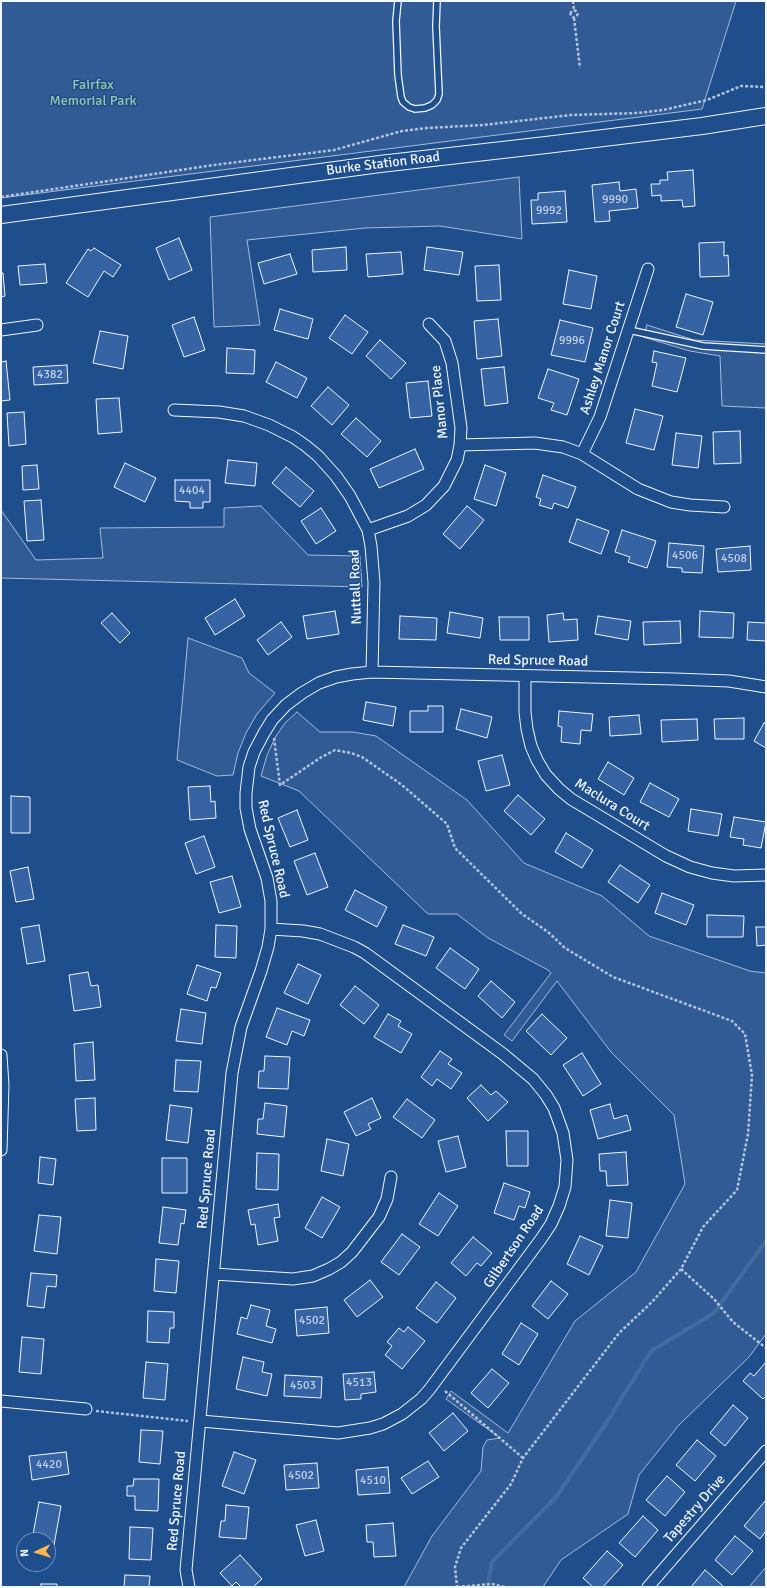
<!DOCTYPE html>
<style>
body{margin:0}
#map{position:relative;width:767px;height:1588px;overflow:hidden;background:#1f4e8c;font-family:Signika,sans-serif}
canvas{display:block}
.frame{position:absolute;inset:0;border:2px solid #f2f6ff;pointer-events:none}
.north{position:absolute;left:16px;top:1532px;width:40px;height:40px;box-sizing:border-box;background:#1f4e8c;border:1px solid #7391ba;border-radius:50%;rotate:266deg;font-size:11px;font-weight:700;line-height:16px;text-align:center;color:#f2f6ff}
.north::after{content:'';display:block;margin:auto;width:14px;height:18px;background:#ffb74d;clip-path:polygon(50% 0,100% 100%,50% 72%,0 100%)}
</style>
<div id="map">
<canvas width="767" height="1588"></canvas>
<div class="frame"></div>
<div class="north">N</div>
</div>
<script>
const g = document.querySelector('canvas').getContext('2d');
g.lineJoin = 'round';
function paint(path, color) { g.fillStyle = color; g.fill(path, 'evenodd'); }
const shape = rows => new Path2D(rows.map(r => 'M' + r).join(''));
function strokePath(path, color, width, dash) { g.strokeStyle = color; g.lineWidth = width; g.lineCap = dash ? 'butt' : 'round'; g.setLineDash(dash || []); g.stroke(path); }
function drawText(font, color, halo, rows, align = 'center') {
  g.font = font + ' Signika,sans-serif'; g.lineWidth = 3; g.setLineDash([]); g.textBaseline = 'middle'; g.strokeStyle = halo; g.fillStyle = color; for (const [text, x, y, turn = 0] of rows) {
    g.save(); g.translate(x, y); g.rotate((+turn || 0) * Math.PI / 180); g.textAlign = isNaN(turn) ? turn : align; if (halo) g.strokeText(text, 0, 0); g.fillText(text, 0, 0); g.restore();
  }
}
const built = shape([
 [1,1,736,1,702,109,1,198,1,1],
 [519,177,522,239,440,226,365,228,247,240,260,325,214,327,210,217,519,177],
 [647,325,694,340,766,344,766,408,722,406,720,356,690,351,643,337,647,325],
 [261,506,308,555,360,556,362,587,1,578,1,510,36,560,103,558,100,528,224,527,224,508,261,506],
 [188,638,242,658,249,673,275,693,257,714,246,733,238,753,233,775,217,776,177,760,188,638],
 [297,712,320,732,353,732,376,736,467,800,524,863,602,896,649,936,750,971,766,973,766,1334,749,1357,679,1425,639,1475,628,1514,561,1560,543,1587,404,1587,432,1536,481,1471,483,1447,487,1440,500,1438,446,1399,451,1391,508,1433,575,1321,636,1272,685,1184,674,1115,611,1052,557,981,512,1041,504,1035,551,973,548,970,488,938,457,914,428,914,299,791,261,776,267,755,276,736,285,723,297,712],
 [766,1567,766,1587,749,1587,766,1567]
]);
const stream = shape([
 [487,1587,492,1562,556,1497,605,1425,651,1351,714,1313,766,1241]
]);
const building = shape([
 [693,170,695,206,683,207,682,200,661,201,661,195,652,196,651,184,660,184,660,180,668,180,667,172,693,170],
 [619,182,620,191,636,189,638,208,609,211,610,221,595,222,592,185,619,182],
 [565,191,567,222,532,224,531,200,538,200,538,193,565,191],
 [179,238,192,270,169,280,156,248,179,238],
 [724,242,724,256,728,255,729,276,700,277,699,243,724,242],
 [346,247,347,270,313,272,312,250,346,247],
 [427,247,463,252,459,275,424,270,427,247],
 [94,248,121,265,113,277,104,271,88,297,66,283,88,249,91,251,94,248],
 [401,252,403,274,368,277,366,254,401,252],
 [290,254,297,274,264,284,258,263,290,254],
 [45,264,47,283,20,285,18,266,45,264],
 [499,265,501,300,477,301,475,266,499,265],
 [569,270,597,276,591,309,563,304,569,270],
 [1,273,3,273,5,296,1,297,1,273],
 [686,294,713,302,703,335,676,327,686,294],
 [280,309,313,319,308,339,274,330,280,309],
 [345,315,368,332,352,354,329,338,345,315],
 [194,317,205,350,184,357,172,325,194,317],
 [498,319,502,356,477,359,474,321,498,319],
 [560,320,593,328,585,362,551,355,560,320],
 [100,331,128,336,123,369,93,363,100,331],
 [380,340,406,363,391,379,366,356,380,340],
 [227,348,255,350,254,374,226,373,227,348],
 [654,351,686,358,677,392,652,386,657,363,652,362,654,351],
 [6,361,10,400,1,401,1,362,6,361],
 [276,362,307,378,297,398,266,382,276,362],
 [67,365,68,383,34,385,33,367,67,365],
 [504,367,508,403,485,406,481,369,504,367],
 [548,369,579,379,567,415,551,410,554,403,538,398,548,369],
 [428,381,432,416,410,418,406,383,428,381],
 [328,387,349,405,332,425,311,406,328,387],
 [119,398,122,432,98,434,96,399,119,398],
 [635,409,663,416,654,450,626,443,635,409],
 [24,412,26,444,9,446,7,413,24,412],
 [356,418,381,441,367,457,341,434,356,418],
 [740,431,741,463,714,464,713,432,740,431],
 [676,433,702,436,698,468,672,465,676,433],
 [415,449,424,469,379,488,370,469,415,449],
 [228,460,257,463,255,486,225,483,228,460],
 [125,463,156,478,145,502,114,487,125,463],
 [37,465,39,489,23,490,22,466,37,465],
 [485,465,506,473,496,506,474,499,485,465],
 [286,467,314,491,300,507,272,483,286,467],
 [543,475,576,487,568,508,554,503,552,509,539,505,541,499,536,497,543,475],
 [175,480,210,480,210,502,203,502,203,508,190,508,190,502,175,501,175,480],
 [41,500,44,540,27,541,24,501,41,500],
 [467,506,484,520,460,549,443,534,467,506],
 [321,508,336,531,316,544,301,521,321,508],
 [577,519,609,531,601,554,569,542,577,519],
 [622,530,656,541,647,568,628,562,630,557,615,552,622,530],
 [669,543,704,546,702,573,682,572,682,568,667,567,669,543],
 [750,546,751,570,718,572,716,549,750,546],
 [235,599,245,616,215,635,205,618,235,599],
 [335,611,339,634,307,639,303,616,335,611],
 [700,611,734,613,733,638,699,637,700,611],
 [450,612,483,618,480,638,447,633,450,612],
 [112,613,130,633,120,643,101,623,112,613],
 [563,613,564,620,577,619,578,640,549,642,547,615,563,613],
 [400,616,437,618,436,640,399,639,400,616],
 [598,616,631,621,628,640,595,634,598,616],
 [499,617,529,617,529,640,500,640,499,617],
 [680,621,681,643,644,645,643,622,680,621],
 [281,622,292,637,268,655,257,640,281,622],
 [748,622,766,623,766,641,747,640,748,622],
 [366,702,396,707,393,726,363,720,366,702],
 [428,706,443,706,443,732,410,732,410,711,428,711,428,706],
 [461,709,492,717,487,738,456,729,461,709],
 [559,711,593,714,591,731,581,730,580,744,561,742,562,727,558,726,559,711],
 [639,715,641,734,610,736,609,717,639,715],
 [744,718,744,739,715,739,714,719,744,718],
 [697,719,698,740,662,742,661,720,697,719],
 [764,723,766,724,766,748,754,741,764,723],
 [502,755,510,785,486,791,478,761,502,755],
 [608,762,634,778,624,795,598,779,608,762],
 [650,783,679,799,669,817,640,802,650,783],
 [210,786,211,802,215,801,216,818,190,820,188,787,210,786],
 [518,795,545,819,531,835,504,811,518,795],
 [11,796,30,797,30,833,11,833,11,796],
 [691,809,722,814,718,836,688,831,691,809],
 [297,810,308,840,290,847,278,818,297,810],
 [734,817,766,822,761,848,743,845,744,839,730,837,734,817],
 [566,833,593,850,582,868,555,852,566,833],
 [204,836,215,867,196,874,185,843,204,836],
 [315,853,328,887,307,895,294,861,315,853],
 [620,865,650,885,638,903,608,882,620,865],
 [28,867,34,899,16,902,10,871,28,867],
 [232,876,241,907,219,913,210,882,232,876],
 [355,890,387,907,377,927,345,910,355,890],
 [662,893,694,905,686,925,655,913,662,893],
 [707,915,744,916,743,937,707,937,707,915],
 [39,925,45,961,27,964,21,928,39,925],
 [216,925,237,926,236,958,215,957,216,925],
 [403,925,434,937,426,956,395,944,403,925],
 [756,927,766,927,766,945,757,946,756,927],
 [450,948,479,969,465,989,436,968,450,948],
 [298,964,321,975,308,1004,284,993,298,964],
 [197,965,221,973,216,988,211,987,207,1001,187,994,197,965],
 [88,972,91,986,98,985,101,1007,74,1011,69,975,88,972],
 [491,981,515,1002,502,1018,478,996,491,981],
 [355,986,379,1005,364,1024,340,1005,355,986],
 [277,1008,310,1020,304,1036,292,1031,287,1045,266,1037,277,1008],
 [181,1009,206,1013,202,1044,176,1041,181,1009],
 [388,1014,401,1021,398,1026,412,1034,401,1053,374,1037,388,1014],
 [542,1014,567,1038,551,1055,526,1031,542,1014],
 [93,1042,95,1080,76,1081,74,1044,93,1042],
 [440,1051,452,1059,448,1064,462,1073,451,1089,437,1079,432,1086,421,1077,440,1051],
 [582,1053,601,1084,583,1096,563,1065,582,1053],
 [265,1056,290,1057,288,1089,258,1088,259,1071,264,1071,265,1056],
 [176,1060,201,1061,198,1092,174,1091,176,1060],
 [481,1085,491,1095,496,1091,508,1102,488,1121,467,1098,481,1085],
 [95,1098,96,1130,77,1131,75,1099,95,1098],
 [372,1098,381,1118,368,1124,371,1129,356,1136,344,1112,372,1098],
 [407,1099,435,1120,422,1138,393,1117,407,1099],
 [265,1103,287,1106,284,1137,257,1134,258,1119,263,1119,265,1103],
 [610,1104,614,1119,627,1115,631,1130,598,1139,590,1110,610,1104],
 [170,1105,192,1108,188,1143,166,1140,170,1105],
 [506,1131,528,1131,528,1166,507,1166,506,1131],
 [458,1136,466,1167,446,1172,438,1141,458,1136],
 [327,1139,349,1144,343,1176,321,1171,327,1139],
 [626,1152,628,1185,607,1186,606,1171,600,1171,599,1154,626,1152],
 [257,1153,279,1154,278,1190,256,1189,257,1153],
 [40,1157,56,1159,53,1185,38,1183,40,1157],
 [162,1158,187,1158,187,1193,162,1193,162,1158],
 [504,1183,530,1192,525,1208,519,1206,514,1220,494,1213,504,1183],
 [439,1193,458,1206,438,1236,419,1224,439,1193],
 [322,1197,340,1207,322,1238,305,1228,322,1197],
 [610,1200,632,1203,628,1238,606,1236,610,1200],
 [278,1204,280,1217,274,1218,278,1241,258,1245,255,1224,251,1225,248,1210,278,1204],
 [163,1207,186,1210,184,1224,181,1223,178,1245,159,1243,163,1207],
 [39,1215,61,1217,57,1254,34,1251,39,1215],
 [402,1234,420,1247,399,1275,381,1262,402,1234],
 [580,1236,603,1246,589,1275,567,1264,580,1236],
 [473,1237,492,1253,481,1266,477,1263,466,1276,451,1263,473,1237],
 [156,1259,179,1261,176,1293,154,1291,156,1259],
 [31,1273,57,1275,56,1287,47,1286,44,1308,27,1306,31,1273],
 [370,1280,383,1297,357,1317,344,1300,370,1280],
 [551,1281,568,1294,548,1319,532,1306,551,1281],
 [436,1282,456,1298,437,1323,416,1308,436,1282],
 [251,1305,270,1310,266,1326,276,1329,272,1343,237,1334,241,1317,247,1319,251,1305],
 [327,1307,329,1333,297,1336,295,1310,327,1307],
 [148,1311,174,1312,174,1328,170,1328,169,1343,147,1342,148,1311],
 [521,1323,538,1334,519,1365,502,1354,521,1323],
 [408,1327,425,1341,402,1369,385,1355,392,1346,387,1342,399,1328,404,1332,408,1327],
 [22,1337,44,1339,41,1374,19,1372,22,1337],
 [243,1357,264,1362,262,1372,272,1374,267,1396,236,1389,243,1357],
 [146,1362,168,1364,165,1400,143,1398,146,1362],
 [766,1362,766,1396,763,1399,743,1381,750,1373,754,1376,766,1362],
 [492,1369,509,1383,488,1408,471,1393,492,1369],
 [374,1372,376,1392,361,1394,361,1399,345,1400,343,1374,374,1372],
 [285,1375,322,1377,321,1398,284,1396,285,1375],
 [733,1405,748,1418,725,1446,710,1433,733,1405],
 [453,1413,468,1431,444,1451,429,1433,453,1413],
 [141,1430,163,1431,160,1464,139,1462,141,1430],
 [697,1440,716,1456,695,1481,676,1465,697,1440],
 [66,1452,69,1474,32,1480,29,1456,66,1452],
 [234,1452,256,1460,244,1494,222,1486,234,1452],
 [428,1461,439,1477,412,1494,401,1478,428,1461],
 [317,1463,319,1488,286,1490,284,1465,317,1463],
 [388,1467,390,1493,358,1495,356,1470,388,1467],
 [667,1476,685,1492,665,1516,646,1500,667,1476],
 [134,1479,159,1479,158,1511,135,1510,135,1496,127,1496,127,1486,133,1486,134,1479],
 [766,1500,766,1531,760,1539,744,1526,766,1500],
 [39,1502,61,1506,54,1545,48,1544,48,1540,32,1540,39,1502],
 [226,1505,249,1507,246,1539,219,1537,221,1521,225,1521,226,1505],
 [643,1516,658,1530,635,1557,619,1543,643,1516],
 [316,1520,324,1551,305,1556,296,1525,316,1520],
 [393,1523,396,1556,374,1557,373,1542,367,1542,366,1525,393,1523],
 [130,1527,153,1528,151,1560,129,1559,130,1527],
 [735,1536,753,1551,732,1575,715,1560,735,1536],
 [607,1551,623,1565,603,1587,593,1587,583,1578,607,1551],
 [240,1555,262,1579,253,1587,241,1587,236,1582,232,1586,220,1573,240,1555],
 [705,1570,723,1586,722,1587,691,1587,705,1570],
 [125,1575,150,1576,149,1587,124,1587,125,1575],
 [41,1584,57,1584,57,1587,41,1587,41,1584]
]);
const path = shape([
 [573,1,574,11],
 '570.5 14a3.5 3.5 0 1 1 7 0a3.5 3.5 0 1 1-7 0Z',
 [574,18,580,68],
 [1,197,214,165,334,150,402,131,427,128,483,125,571,115,638,113,663,110,707,100,741,86,766,87],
 [274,738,280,785,320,758,335,750,351,753,362,757,402,785,447,824,455,848,522,914,548,932,565,948,613,977,732,1021,745,1034,752,1075,748,1134,737,1190,703,1227,681,1269,652,1302,619,1333,523,1458,511,1484,461,1548,455,1567,457,1587],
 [681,1269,714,1299,733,1322,766,1348],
 [445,1391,523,1458],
 [96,1411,188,1421],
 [457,1587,492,1584,505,1587]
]);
const lane = shape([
 [398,1,396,21,398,75,401,97,403,102,409,107,415,109,425,108,432,105,437,100,439,94,436,26,437,1],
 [629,330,703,346,766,350]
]);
const street = shape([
 [1,330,37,325],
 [174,410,219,412,244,416,269,425,293,437,306,446,318,456,336,476,350,496,368,530,371,546,374,582,372,672],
 [460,445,535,443,563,447,582,454,638,489,671,502,690,505,724,507],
 [582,454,600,417,648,269],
 [368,530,408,516,426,505,444,486,457,460,460,445,461,428,452,363,445,341,429,324],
 [525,676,525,712,527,729,531,746,537,760,546,775,559,789,571,799,666,856,690,867,712,873,734,876,766,875],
 [1,1055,3,1085,1,1150],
 [214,1274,293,1279,313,1276,329,1269,341,1262,352,1252,379,1217,387,1199,391,1177],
 [1,1401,86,1409],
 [201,1421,338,1433,370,1428,383,1424,402,1414,421,1399,429,1390,541,1239,551,1224,559,1206,565,1187,567,1160,563,1133,554,1108,546,1095,533,1079,503,1054,365,953,354,947,320,934,303,931,271,929],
 [189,1587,186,1570,232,1073,241,1027,261,971,268,947,271,929,271,901,267,878,250,829,246,808,246,793,249,767,254,752,264,733,272,720,286,705,302,693,319,683,336,677,352,674,372,672,675,679,729,681,766,687],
 [648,1587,766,1451]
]);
const secondary = shape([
 [1,215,380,164,546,145,702,126,766,116]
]);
const numberNames = [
 ["9990",615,200],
 ["9992",549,211],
 ["9996",572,341],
 ["4382",50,375],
 ["4404",192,491],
 ["4506",685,556],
 ["4508",734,559],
 ["4502",312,1321],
 ["4513",359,1383],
 ["4503",303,1386],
 ["4420",49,1465],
 ["4502",301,1476],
 ["4510",373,1481]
];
const parkNames = [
 ["Fairfax",93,85],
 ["Memorial Park",93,101]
];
const streetNames = [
 ["Burke Station Road",383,164,-7],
 ["Ashley Manor Court",603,358,-72],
 ["Manor Place",440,402,-96],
 ["Nuttall Road",356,587,-92],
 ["Red Spruce Road",538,661,1],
 ["Maclura Court",612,805,32],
 ["Red Spruce Road",273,849,77],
 ["Red Spruce Road",207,1179,-85],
 ["Gilbertson Road",514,1247,-56],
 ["Red Spruce Road",177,1501,-85],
 ["Tapestry Drive",695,1509,-49]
];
paint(built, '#305b95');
strokePath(built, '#a8bbd7', 1);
strokePath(stream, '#446ba0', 4);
paint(building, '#3563a3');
strokePath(building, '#f2f6ff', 1);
strokePath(lane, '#f2f6ff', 8);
strokePath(street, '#f2f6ff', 13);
strokePath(secondary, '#f2f6ff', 18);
strokePath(path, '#b3c4dc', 2.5, [3, 2]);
strokePath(lane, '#1f4e8c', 5.5);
strokePath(street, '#1f4e8c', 11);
strokePath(secondary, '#1f4e8c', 16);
drawText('12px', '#c3d1e8', null, numberNames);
drawText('14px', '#97c8a6', '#1f4e8c', parkNames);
drawText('14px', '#f2f6ff', '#1f4e8c', streetNames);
</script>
